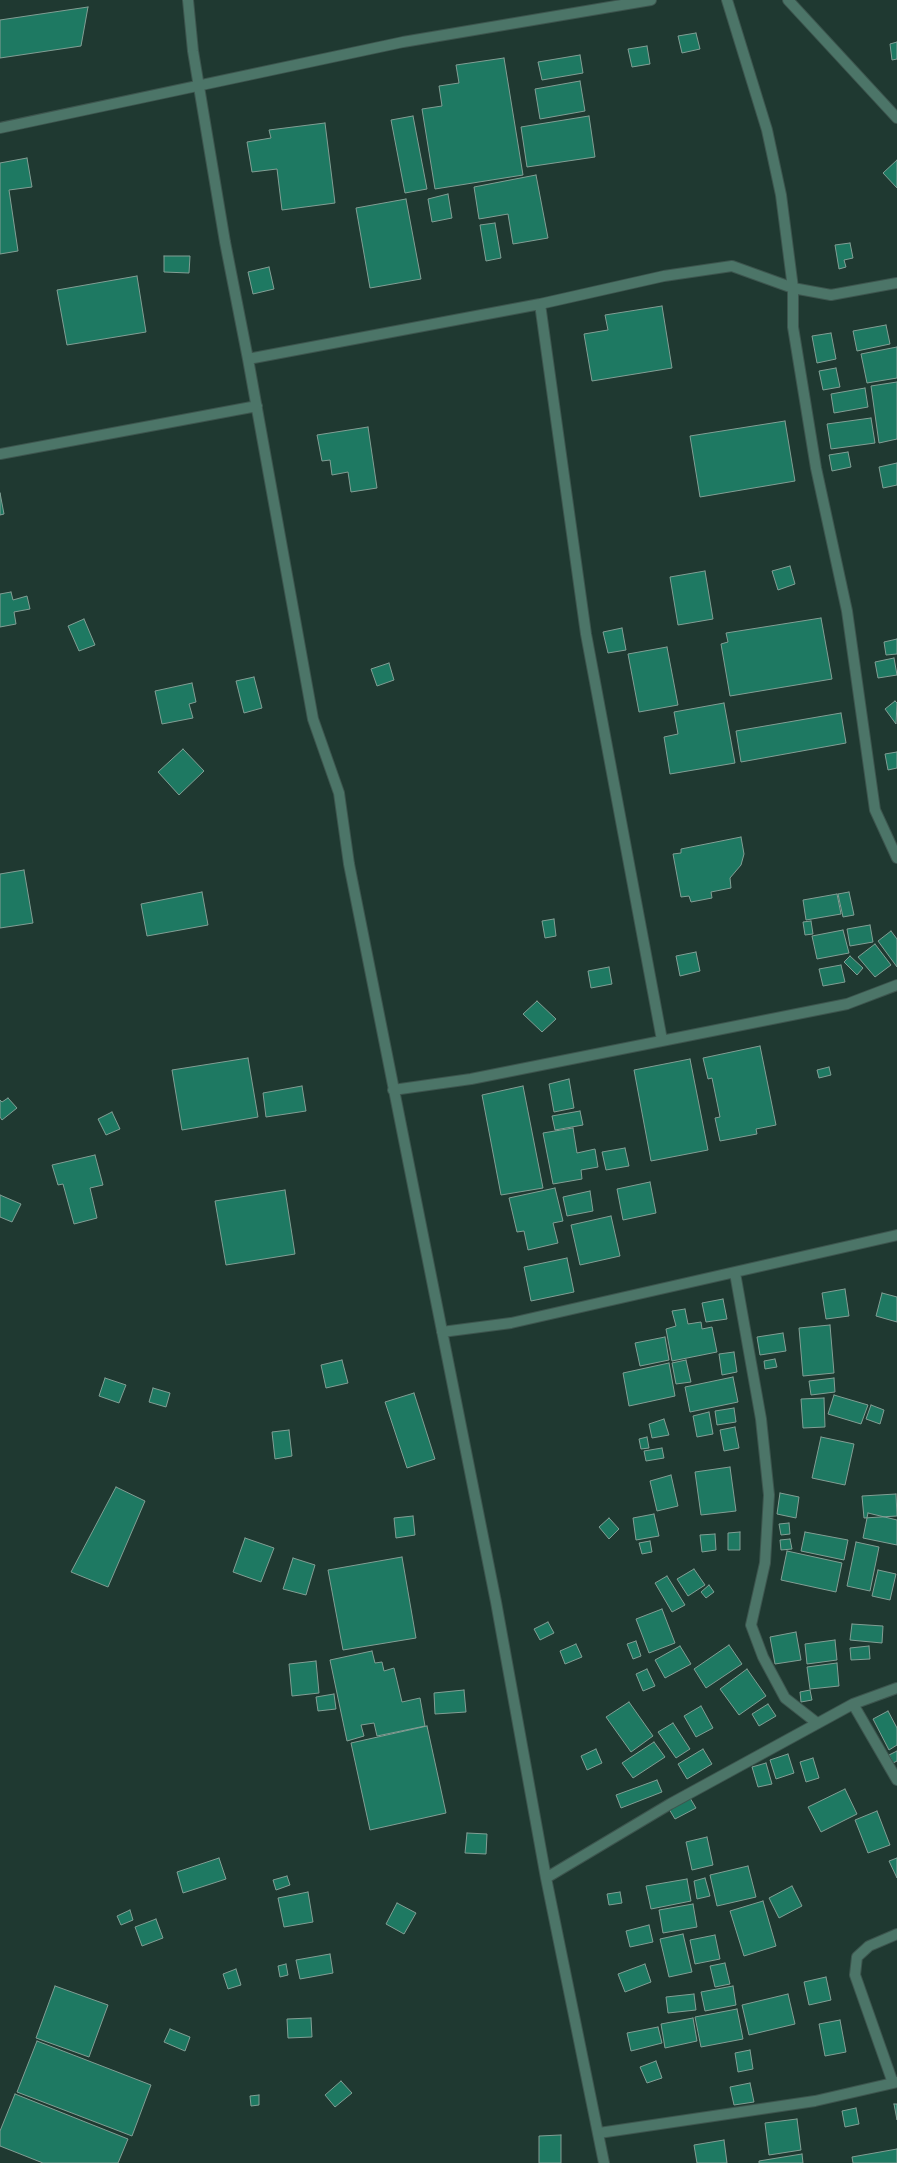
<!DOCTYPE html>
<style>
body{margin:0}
canvas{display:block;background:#1f3931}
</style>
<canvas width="897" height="2163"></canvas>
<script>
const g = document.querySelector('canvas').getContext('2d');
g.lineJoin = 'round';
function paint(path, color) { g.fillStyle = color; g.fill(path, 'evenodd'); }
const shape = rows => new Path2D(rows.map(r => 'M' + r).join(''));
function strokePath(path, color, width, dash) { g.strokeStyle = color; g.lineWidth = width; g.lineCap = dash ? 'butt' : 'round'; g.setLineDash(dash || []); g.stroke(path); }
const building = shape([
 [88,7,81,46,0,58,0,20,88,7],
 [696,33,700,49,682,53,678,36,696,33],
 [897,42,897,59,892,60,890,44,897,42],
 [647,46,650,64,632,67,628,49,647,46],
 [580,55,583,73,542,80,538,62,580,55],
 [504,58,523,175,435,189,422,109,442,106,439,86,459,83,456,65,504,58],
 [580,81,585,111,540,119,535,89,580,81],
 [413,116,427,189,405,193,391,120,413,116],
 [589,116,595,157,527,167,521,127,589,116],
 [325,123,335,203,282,210,277,169,252,172,247,142,271,138,269,130,325,123],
 [27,158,32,187,9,190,18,251,0,254,0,163,27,158],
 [897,160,897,188,883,173,897,160],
 [536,175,548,238,513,244,508,214,479,219,474,187,536,175],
 [448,194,452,218,432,222,428,199,448,194],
 [406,199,421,279,370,288,356,208,406,199],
 [495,223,501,258,486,261,480,225,495,223],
 [850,243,853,258,844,260,846,267,839,269,835,245,850,243],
 [164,256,190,256,189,273,164,272,164,256],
 [269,267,274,289,253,294,248,272,269,267],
 [137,276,146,332,67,345,57,290,137,276],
 [662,306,672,368,592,381,584,334,608,330,605,315,662,306],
 [886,325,890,344,857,351,853,331,886,325],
 [831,333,836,359,817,363,812,336,831,333],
 [897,347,897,378,867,383,861,354,897,347],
 [836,368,840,387,823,390,819,371,836,368],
 [897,382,897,439,879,443,871,386,897,382],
 [865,388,868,407,834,413,831,394,865,388],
 [871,418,875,443,831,449,827,424,871,418],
 [785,421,795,481,700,497,690,436,785,421],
 [368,427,377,488,351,492,348,472,332,475,330,460,322,461,317,435,368,427],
 [848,452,851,467,832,471,829,455,848,452],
 [897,463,897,485,883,488,879,467,897,463],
 [0,493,4,514,0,515,0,493],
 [790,566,795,584,778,590,772,571,790,566],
 [705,571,713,619,678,625,670,577,705,571],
 [11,592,13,600,27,596,30,609,14,612,16,624,0,627,0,594,11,592],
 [821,618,832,679,730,696,721,644,728,642,726,633,821,618],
 [84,619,95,645,79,651,68,626,84,619],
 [622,628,626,650,608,653,603,632,622,628],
 [897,639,897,654,886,655,884,642,897,639],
 [667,647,678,705,639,712,628,654,667,647],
 [894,658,897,675,878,678,875,662,894,658],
 [389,663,394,680,377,686,371,669,389,663],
 [254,677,262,708,244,713,236,681,254,677],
 [192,683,196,702,189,704,193,718,162,724,155,691,192,683],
 [895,701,897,703,896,724,885,709,895,701],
 [724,703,735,763,670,774,664,737,678,734,674,712,724,703],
 [841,713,846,743,741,762,736,731,841,713],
 [183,749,204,771,179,795,158,772,183,749],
 [897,752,897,768,888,770,885,754,897,752],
 [741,837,744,854,741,865,730,878,731,888,711,892,712,898,691,902,689,896,681,897,673,854,681,853,681,849,741,837],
 [24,870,33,923,0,928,0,874,24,870],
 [202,892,208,925,147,936,141,904,202,892],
 [849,892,854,915,843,917,838,894,849,892],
 [837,894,841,914,806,920,803,900,837,894],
 [554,919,556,936,545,938,542,921,554,919],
 [811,921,813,934,805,935,803,922,811,921],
 [870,925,873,942,850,946,847,929,870,925],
 [843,930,849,953,817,959,812,936,843,930],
 [891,931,897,939,897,967,878,941,891,931],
 [875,944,891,965,875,977,858,957,875,944],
 [696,952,700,971,680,976,676,956,696,952],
 [850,956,863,968,857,975,844,962,850,956],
 [841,965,845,982,823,986,819,969,841,965],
 [609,967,612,984,591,988,588,971,609,967],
 [537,1001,556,1019,542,1032,523,1014,537,1001],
 [760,1046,776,1125,756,1129,757,1134,720,1141,715,1118,720,1117,712,1078,708,1079,703,1058,760,1046],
 [248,1058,258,1117,182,1130,172,1070,248,1058],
 [690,1059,708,1150,651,1161,634,1070,690,1059],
 [829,1067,831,1075,819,1078,817,1070,829,1067],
 [569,1079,574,1108,554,1112,549,1084,569,1079],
 [302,1086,306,1111,266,1117,263,1093,302,1086],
 [523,1086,543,1188,501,1195,482,1095,523,1086],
 [8,1098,17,1108,2,1120,0,1117,0,1100,2,1102,8,1098],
 [580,1111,583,1125,555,1130,552,1116,580,1111],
 [112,1112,120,1129,106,1135,98,1119,112,1112],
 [573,1128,577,1153,595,1149,598,1167,581,1170,582,1179,553,1184,543,1133,573,1128],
 [625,1148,629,1166,606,1170,602,1152,625,1148],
 [95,1155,103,1185,90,1188,97,1218,74,1224,63,1184,58,1185,52,1165,95,1155],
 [650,1182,656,1213,623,1220,617,1189,650,1182],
 [555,1188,563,1221,553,1223,558,1243,528,1250,524,1231,517,1232,509,1198,555,1188],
 [285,1190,295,1254,226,1265,215,1201,285,1190],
 [590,1191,593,1211,567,1216,563,1197,590,1191],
 [0,1195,21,1204,12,1222,0,1217,0,1195],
 [611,1216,620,1256,580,1265,571,1225,611,1216],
 [567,1258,574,1292,531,1301,524,1267,567,1258],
 [845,1289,849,1316,826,1319,822,1293,845,1289],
 [882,1293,897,1297,897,1322,876,1316,882,1293],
 [723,1299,727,1319,706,1322,702,1303,723,1299],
 [685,1309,688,1324,701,1322,702,1329,712,1327,717,1352,672,1361,666,1329,676,1326,672,1311,685,1309],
 [830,1325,834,1373,803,1376,799,1328,830,1325],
 [783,1333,786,1351,760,1355,757,1337,783,1333],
 [665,1337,669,1360,640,1366,635,1343,665,1337],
 [734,1352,737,1372,722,1375,719,1354,734,1352],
 [775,1359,777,1367,765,1369,764,1361,775,1359],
 [342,1360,348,1383,326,1388,321,1365,342,1360],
 [686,1360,691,1382,676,1384,672,1363,686,1360],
 [669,1363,675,1396,629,1406,623,1373,669,1363],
 [733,1377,738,1402,690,1412,685,1387,733,1377],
 [105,1378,126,1385,119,1403,99,1396,105,1378],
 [834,1378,835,1392,811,1395,809,1381,834,1378],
 [153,1388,170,1393,166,1407,149,1402,153,1388],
 [414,1393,435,1459,407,1468,385,1402,414,1393],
 [834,1395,868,1405,861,1424,828,1414,834,1395],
 [824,1398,825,1427,803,1428,801,1399,824,1398],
 [871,1405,884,1410,880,1424,866,1419,871,1405],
 [734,1408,736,1422,717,1425,715,1411,734,1408],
 [709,1412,713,1434,697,1437,693,1416,709,1412],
 [664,1419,669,1435,652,1438,649,1424,664,1419],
 [735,1427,739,1448,724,1451,720,1430,735,1427],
 [289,1430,292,1456,275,1459,272,1432,289,1430],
 [647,1437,649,1448,641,1449,639,1439,647,1437],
 [821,1437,854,1444,845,1485,812,1478,821,1437],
 [662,1448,664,1458,646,1461,644,1451,662,1448],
 [730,1467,736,1511,701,1515,695,1472,730,1467],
 [671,1475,678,1506,657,1511,650,1481,671,1475],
 [116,1487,145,1501,108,1587,71,1572,116,1487],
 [780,1493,799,1497,796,1518,777,1514,780,1493],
 [896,1494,897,1516,864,1518,862,1496,896,1494],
 [868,1513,897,1520,897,1545,863,1538,868,1513],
 [654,1514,659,1536,636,1540,633,1518,654,1514],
 [413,1516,415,1535,396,1538,394,1518,413,1516],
 [609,1518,619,1529,609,1539,599,1527,609,1518],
 [789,1523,790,1534,781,1535,779,1524,789,1523],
 [740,1532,740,1550,728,1550,728,1533,740,1532],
 [805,1532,848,1540,844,1560,801,1551,805,1532],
 [715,1534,716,1550,702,1552,700,1535,715,1534],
 [245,1538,274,1548,261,1582,233,1572,245,1538],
 [790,1539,792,1549,781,1550,780,1540,790,1539],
 [650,1541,652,1552,642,1554,639,1543,650,1541],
 [856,1542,879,1547,870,1591,847,1586,856,1542],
 [787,1551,842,1563,836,1592,781,1580,787,1551],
 [402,1557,416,1638,343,1650,328,1570,402,1557],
 [293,1558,315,1565,306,1595,283,1589,293,1558],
 [694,1569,705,1585,688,1596,677,1579,694,1569],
 [878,1570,896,1574,890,1600,872,1596,878,1570],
 [667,1576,685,1605,672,1612,655,1583,667,1576],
 [709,1585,714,1592,706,1598,701,1592,709,1585],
 [662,1609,675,1643,649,1653,636,1619,662,1609],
 [548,1622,554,1633,540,1640,534,1629,548,1622],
 [852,1624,883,1626,882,1643,850,1640,852,1624],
 [796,1632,801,1660,775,1664,770,1637,796,1632],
 [835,1640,837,1660,807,1664,805,1644,835,1640],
 [636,1641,641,1656,633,1659,627,1644,636,1641],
 [576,1644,582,1657,565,1664,560,1651,576,1644],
 [729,1645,742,1664,706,1688,694,1669,729,1645],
 [680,1646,691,1664,665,1678,655,1660,680,1646],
 [869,1646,870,1659,851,1660,850,1648,869,1646],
 [372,1651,375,1663,382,1662,384,1671,394,1668,402,1702,420,1698,425,1726,377,1736,374,1723,361,1725,364,1736,347,1741,330,1660,372,1651],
 [316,1661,319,1693,292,1696,289,1664,316,1661],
 [837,1663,839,1686,810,1689,807,1667,837,1663],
 [647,1669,655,1686,643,1691,636,1674,647,1669],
 [747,1669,766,1696,739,1715,720,1689,747,1669],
 [464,1690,466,1712,435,1714,434,1693,464,1690],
 [810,1690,812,1700,801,1702,800,1692,810,1690],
 [334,1694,336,1709,318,1711,316,1697,334,1694],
 [629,1702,653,1736,631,1752,606,1717,629,1702],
 [768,1704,776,1716,759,1726,752,1714,768,1704],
 [701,1706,713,1728,696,1737,684,1716,701,1706],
 [888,1711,897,1728,897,1745,889,1750,873,1719,888,1711],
 [673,1723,690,1749,676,1758,658,1732,673,1723],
 [427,1726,446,1813,370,1830,351,1743,427,1726],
 [654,1742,665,1757,633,1778,622,1763,654,1742],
 [596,1749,602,1763,587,1770,581,1756,596,1749],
 [703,1749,712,1764,687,1779,678,1764,703,1749],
 [897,1751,897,1761,893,1763,889,1755,897,1751],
 [788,1754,794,1773,776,1779,770,1760,788,1754],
 [813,1758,819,1778,806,1782,800,1762,813,1758],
 [766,1763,772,1784,758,1787,752,1767,766,1763],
 [657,1780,662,1792,621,1808,616,1795,657,1780],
 [845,1789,857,1814,821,1832,808,1807,845,1789],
 [690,1798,696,1808,675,1819,669,1809,690,1798],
 [877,1811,890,1845,868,1853,855,1820,877,1811],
 [467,1833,487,1834,486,1854,465,1853,467,1833],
 [707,1837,713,1865,692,1870,686,1842,707,1837],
 [219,1858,226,1879,183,1893,177,1872,219,1858],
 [897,1858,897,1878,889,1861,897,1858],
 [748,1866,756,1897,717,1906,710,1875,748,1866],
 [287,1876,290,1885,276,1890,273,1880,287,1876],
 [705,1878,710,1896,697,1899,694,1881,705,1878],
 [687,1879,691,1901,651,1909,646,1886,687,1879],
 [792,1886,802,1906,779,1918,769,1898,792,1886],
 [308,1892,313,1922,284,1927,278,1898,308,1892],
 [620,1892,622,1903,609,1905,607,1894,620,1892],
 [763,1901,776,1946,744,1956,730,1911,763,1901],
 [397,1903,416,1913,404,1934,386,1924,397,1903],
 [693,1904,697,1927,663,1933,659,1910,693,1904],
 [130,1910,133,1920,121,1925,117,1916,130,1910],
 [156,1919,163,1938,142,1946,135,1927,156,1919],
 [649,1925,653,1942,630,1947,626,1931,649,1925],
 [683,1934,692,1972,669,1977,660,1939,683,1934],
 [715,1935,720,1959,695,1964,690,1940,715,1935],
 [330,1954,333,1973,300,1979,296,1960,330,1954],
 [725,1963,730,1984,715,1987,710,1966,725,1963],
 [286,1964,288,1975,280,1977,278,1966,286,1964],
 [645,1964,651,1982,625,1992,618,1974,645,1964],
 [236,1969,241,1985,228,1989,223,1974,236,1969],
 [826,1977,831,2000,809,2005,804,1982,826,1977],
 [55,1986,108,2005,89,2057,36,2038,55,1986],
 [733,1986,736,2005,705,2011,701,1992,733,1986],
 [694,1994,696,2010,668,2013,666,1997,694,1994],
 [788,1994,795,2024,749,2035,742,2005,788,1994],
 [737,2009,743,2039,701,2047,695,2017,737,2009],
 [311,2018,312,2037,288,2038,287,2019,311,2018],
 [693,2018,697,2041,665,2048,661,2024,693,2018],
 [840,2020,846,2052,825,2056,819,2024,840,2020],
 [658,2027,662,2043,631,2051,627,2033,658,2027],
 [170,2029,190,2037,185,2051,164,2042,170,2029],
 [37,2041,151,2085,132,2136,17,2092,37,2041],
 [750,2050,753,2069,738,2072,735,2053,750,2050],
 [656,2061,662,2078,647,2083,640,2067,656,2061],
 [341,2081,352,2093,335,2107,325,2095,341,2081],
 [750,2083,754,2102,734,2105,730,2087,750,2083],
 [15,2094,128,2139,118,2163,43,2163,0,2146,0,2131,15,2094],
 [259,2095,259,2105,251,2106,250,2096,259,2095],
 [894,2104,897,2104,897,2120,894,2104],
 [856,2108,859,2124,845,2127,842,2111,856,2108],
 [797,2119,801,2150,769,2155,765,2123,797,2119],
 [561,2135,561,2163,539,2163,539,2136,561,2135],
 [724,2140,727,2163,697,2163,694,2145,724,2140],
 [897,2149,897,2163,853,2163,852,2157,897,2149],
 [802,2154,803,2163,759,2163,759,2161,802,2154]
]);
const minor = shape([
 [188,0,193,51,225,242,248,359,313,719,339,793,349,864,496,1602,546,1878,604,2163],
 [727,0,767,130,781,195,793,288,793,327,816,468,847,611,875,810,897,858],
 [788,0,897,118],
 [0,128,403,42,651,0],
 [540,304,586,634,662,1040],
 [248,359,540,304,664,276,732,266,793,288,831,295,897,283],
 [0,454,257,406],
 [393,1090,471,1079,847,1004,897,985],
 [735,1273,761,1419,769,1495,765,1563,751,1625,763,1657,785,1698,817,1723],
 [442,1332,511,1323,897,1235],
 [853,1704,897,1688],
 [546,1878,670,1804,853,1704,897,1780],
 [893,2083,855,1975,857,1957,869,1946,897,1934],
 [599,2133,815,2101,897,2082]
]);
paint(building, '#1e7962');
strokePath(building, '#819e94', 1);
strokePath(minor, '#3d554e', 12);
strokePath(minor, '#4c7568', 10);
</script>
